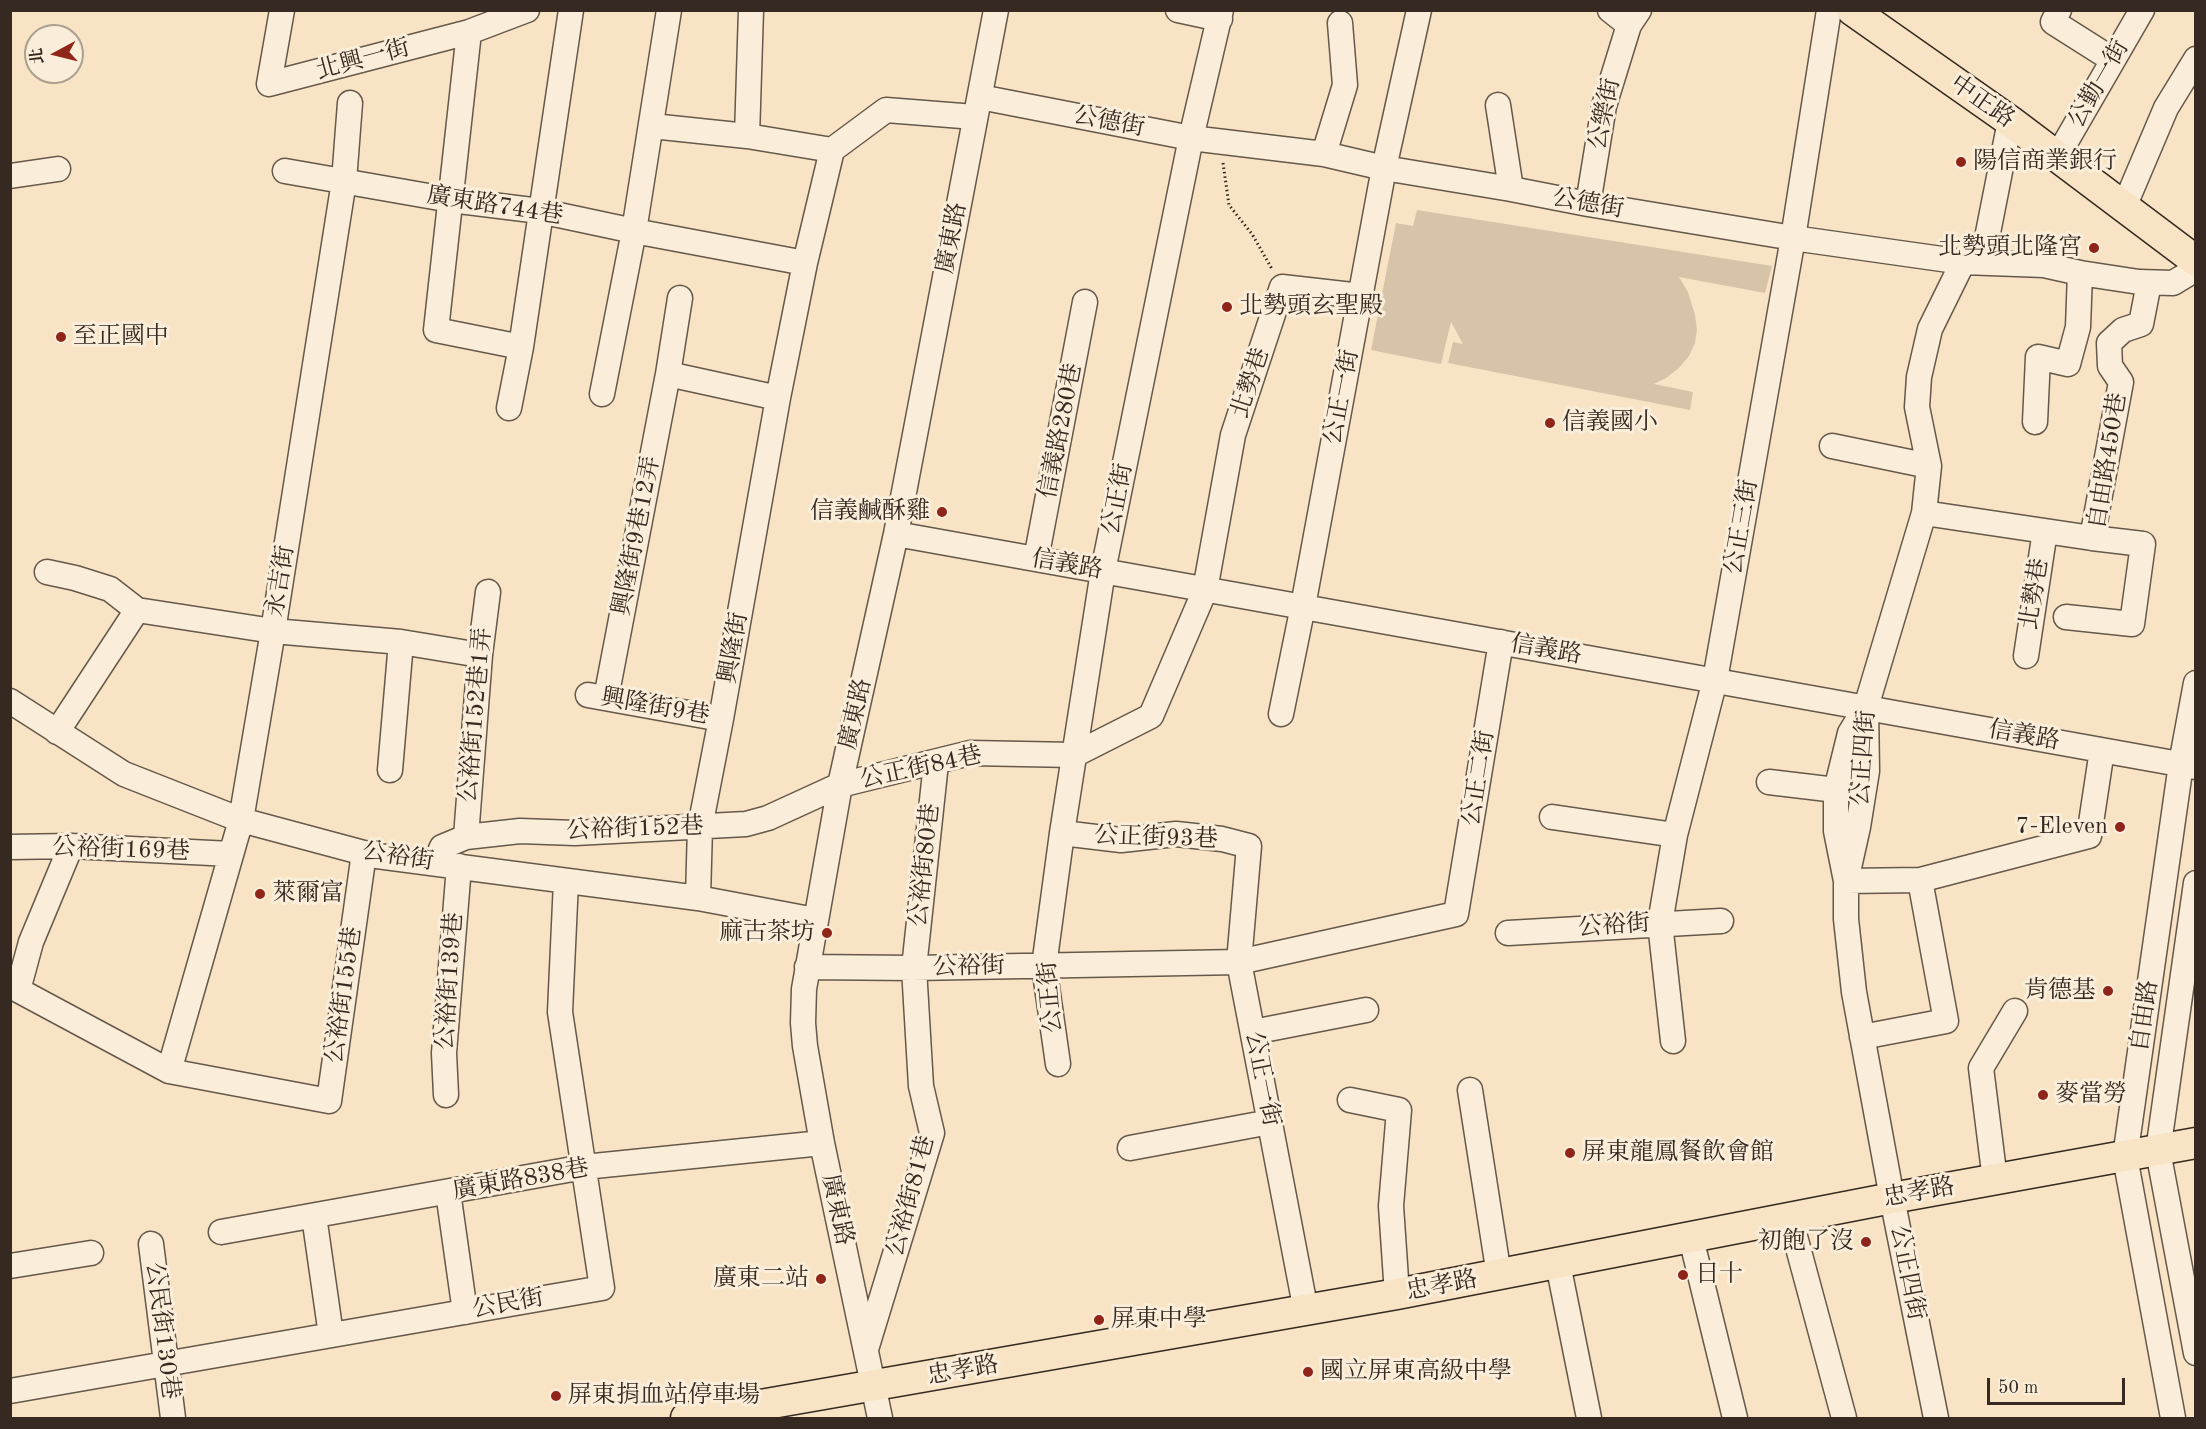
<!DOCTYPE html>
<meta charset="utf-8">
<style>
body{margin:0}
#map{position:relative;width:2206px;height:1429px;overflow:hidden;background:#f8e4c4;font-family:"Old Standard TT","Noto Serif TC",serif}
canvas{display:block}
.frame{position:absolute;inset:0;border:12px solid #352921;pointer-events:none}
.north{position:absolute;left:24px;top:24px;width:60px;height:60px;box-sizing:border-box;background:#faedd9;border:2px solid #ab9f8f;border-radius:50%;rotate:263deg;font-size:16px;font-weight:700;line-height:24px;text-align:center;color:#352921}
.north::after{content:'';display:block;margin:auto;width:21px;height:27px;background:#8f2418;clip-path:polygon(50% 0,100% 100%,50% 72%,0 100%)}
.scale{position:absolute;left:1987px;top:1378px;width:138px;height:27px;box-sizing:border-box;border:3px solid #352921;border-top:0;padding-left:8px;font-size:18px;line-height:21px;white-space:nowrap;color:#352921;-webkit-text-stroke:4px #faedd9;paint-order:stroke}
</style>
<div id="map">
<canvas width="2206" height="1429"></canvas>
<div class="frame"></div>
<div class="north">北</div>
<div class="scale">50 m</div>
</div>
<script>
const g = document.querySelector('canvas').getContext('2d');
g.lineJoin = 'round';
function paint(path, color) { g.fillStyle = color; g.fill(path, 'evenodd'); }
const shape = rows => new Path2D(rows.map(r => 'M' + r).join(''));
function strokePath(path, color, width, dash) { g.strokeStyle = color; g.lineWidth = width; g.lineCap = dash ? 'butt' : 'round'; g.setLineDash(dash || []); g.stroke(path); }
function drawText(font, color, halo, rows, align = 'center') {
  g.font = font + ' "Old Standard TT","Noto Serif TC",serif'; g.lineWidth = 6; g.setLineDash([]); g.textBaseline = 'middle'; g.strokeStyle = halo; g.fillStyle = color; for (const [text, x, y, turn = 0] of rows) {
    g.save(); g.translate(x, y); g.rotate((+turn || 0) * Math.PI / 180); g.textAlign = isNaN(turn) ? turn : align; if (halo) g.strokeText(text, 0, 0); g.fillText(text, 0, 0); g.restore();
  }
}
const green = shape([
 [1417,210,1772,266,1765,293,1679,277,1688,292,1695,315,1697,330,1695,343,1689,356,1679,368,1666,378,1654,384,1693,392,1690,410,1448,363,1453,342,1463,344,1451,322,1441,364,1371,350,1396,223,1413,226]
]);
const path = shape([
 [1223,163,1229,205,1252,234,1272,269]
]);
const minor = shape([
 [282,10,269,84,469,32,527,10],
 [1178,10,1220,19],
 [1610,10,1629,25],
 [2059,10,2053,22,2113,60],
 [469,32,436,330,521,347],
 [980,97,1191,138,1324,154,1384,168,1511,189,1588,204,1793,238,1963,262,2044,265,2080,273,2139,282,2173,283,2196,269],
 [1498,105,1511,189],
 [652,126,747,136,832,150],
 [747,136,751,10],
 [1324,154,1345,85,1340,23],
 [2057,157,2142,10],
 [285,171,451,200,540,211,634,231,805,263],
 [10,176,58,169],
 [1588,204,1604,106,1629,25,1639,10],
 [2124,207,2166,108,2196,59],
 [680,298,668,374,778,398],
 [602,394,634,231,669,10],
 [509,408,521,347,571,10],
 [2035,422,2038,357,2068,364,2078,327,2080,273],
 [1832,446,1929,466],
 [1924,513,2092,538],
 [896,534,2196,767],
 [1036,559,1085,302],
 [47,572,75,578,110,589,137,610,273,631,401,642,480,655],
 [2066,617,2132,624,2143,544,2092,538,2121,382,2110,366,2109,343,2123,330,2141,324,2149,283],
 [2026,656,2045,531],
 [588,695,721,719],
 [606,698,668,374],
 [10,701,124,774,241,820,364,853,377,856,698,898,815,920],
 [1281,714,1303,606,1384,168,1419,10],
 [57,732,137,610],
 [390,770,401,642],
 [1769,782,1836,790],
 [1552,817,1675,835],
 [1062,833,1121,840,1176,834,1222,839,1249,846,1239,962,1306,1311],
 [466,837,480,655,488,592],
 [71,846,31,942,18,990,169,1071,329,1101,364,853],
 [10,847,71,846,231,854],
 [435,863,442,847,466,837,520,831,575,833,746,824,768,818,840,785,970,753,1074,755,1151,716,1205,590,1233,435,1282,287,1361,296],
 [1920,880,2089,836,2102,750],
 [2196,883,2158,1151,2196,1353],
 [698,898,700,827,721,719,778,398,805,263,832,150,886,110,975,117],
 [1508,933,1721,921],
 [807,967,914,968,1239,962,1456,914,1501,642],
 [1253,1032,1366,1010],
 [1862,1037,1946,1021,1920,880,1846,881,1836,831,1836,790,1850,733,1866,707],
 [1673,1041,1660,923,1675,835,1715,680,1793,238,1829,10],
 [1058,1064,1044,966,1062,833,1103,571,1191,138,1221,10],
 [169,1071,241,820,273,631,344,181,350,103],
 [1470,1090,1499,1275],
 [446,1095,444,1053,459,866],
 [1350,1100,1399,1110,1391,1206,1397,1294],
 [1130,1148,1270,1122],
 [1995,1180,1981,1068,2015,1011],
 [448,1192,465,1312],
 [314,1216,331,1335],
 [1790,1218,1844,1418],
 [221,1232,584,1167,822,1143],
 [1691,1238,1735,1418],
 [151,1244,173,1418],
 [1558,1264,1589,1418],
 [10,1266,91,1253],
 [867,1346,932,1133,921,1086,914,968,936,763],
 [10,1391,602,1288,560,1012,566,881],
 [880,1418,822,1143,805,1046,803,1023,804,989,840,785,896,534,996,10],
 [1936,1418,1892,1198,1854,992,1846,919,1846,881,1858,827,1867,771,1866,707,1924,513,1929,466,1917,407,1919,377,1930,329,1963,262,1985,248,2010,121],
 [2173,1418,2125,1157,2181,764,2196,683]
]);
const major = shape([
 [1852,10,2010,121,2196,261],
 [686,1418,1397,1294,1892,1198,2196,1143]
]);
const markers = [
 [1961,162,6,"#8f2418"],
 [2094,248,6,"#8f2418"],
 [1227,307,6,"#8f2418"],
 [61,337,6,"#8f2418"],
 [1550,423,6,"#8f2418"],
 [942,512,6,"#8f2418"],
 [2120,827,6,"#8f2418"],
 [260,894,6,"#8f2418"],
 [827,933,6,"#8f2418"],
 [2108,991,6,"#8f2418"],
 [2043,1095,6,"#8f2418"],
 [1570,1153,6,"#8f2418"],
 [1866,1242,6,"#8f2418"],
 [1683,1275,6,"#8f2418"],
 [821,1279,6,"#8f2418"],
 [1099,1320,6,"#8f2418"],
 [1308,1372,6,"#8f2418"],
 [556,1396,6,"#8f2418"]
];
const streetNames = [
 ["北興一街",363,60,-15],
 ["公勤一街",2099,84,-60],
 ["中正路",1982,102,35],
 ["公樂街",1605,114,-78],
 ["公德街",1109,122,11],
 ["公德街",1588,204,10],
 ["廣東路744巷",495,206,9],
 ["廣東路",952,238,-79],
 ["北勢巷",1251,383,-72],
 ["公正一街",1342,397,-79],
 ["信義路280巷",1061,431,-79],
 ["自由路450巷",2108,461,-81],
 ["公正街",1118,499,-79],
 ["公正三街",1742,527,-80],
 ["興隆街9巷12弄",637,536,-79],
 ["信義路",1067,565,10],
 ["永吉街",281,581,-81],
 ["北勢巷",2035,594,-81],
 ["興隆街",734,648,-80],
 ["信義路",1546,650,10],
 ["興隆街9巷",655,707,10],
 ["廣東路",856,714,-77],
 ["公裕街152巷1弄",476,715,-85],
 ["信義路",2024,736,10],
 ["公正四街",1864,758,-86],
 ["公正街84巷",921,768,-12],
 ["公正二街",1479,778,-81],
 ["公裕街152巷",635,829,-2],
 ["公正街93巷",1156,838,2],
 ["公裕街169巷",121,850,2],
 ["公裕街",398,857,9],
 ["公裕街80巷",925,865,-84],
 ["公裕街",1614,926,-4],
 ["公裕街",969,967,-1],
 ["公裕街139巷",450,981,-86],
 ["公裕街155巷",344,995,-82],
 ["公正街",1051,997,-95],
 ["自由路",2145,1016,-82],
 ["公正一街",1262,1079,79],
 ["廣東路838巷",521,1180,-10],
 ["忠孝路",1919,1193,-10],
 ["公裕街81巷",911,1196,-75],
 ["廣東路",837,1210,78],
 ["公正四街",1907,1273,79],
 ["忠孝路",1442,1286,-11],
 ["公民街",508,1304,-10],
 ["公民街130巷",162,1331,83],
 ["忠孝路",963,1371,-10]
];
const poiNames = [
 ["陽信商業銀行",1973,162],
 ["北勢頭北隆宮",2082,248,"right"],
 ["北勢頭玄聖殿",1239,307],
 ["至正國中",73,337],
 ["信義國小",1562,423],
 ["信義鹹酥雞",930,512,"right"],
 ["7-Eleven",2108,827,"right"],
 ["萊爾富",272,894],
 ["麻古茶坊",815,933,"right"],
 ["肯德基",2096,991,"right"],
 ["麥當勞",2055,1095],
 ["屏東龍鳳餐飲會館",1582,1153],
 ["初飽了沒",1854,1242,"right"],
 ["日十",1695,1275],
 ["廣東二站",809,1279,"right"],
 ["屏東中學",1111,1320],
 ["國立屏東高級中學",1320,1372],
 ["屏東捐血站停車場",568,1396]
];
paint(green, '#d7c4a8');
strokePath(minor, '#66584a', 27);
strokePath(major, '#352921', 33);
strokePath(path, '#352921', 3, [1.5, 3]);
strokePath(minor, '#faedd9', 24);
strokePath(major, '#f8e4c4', 30);
for (const [x, y, r, color] of markers) { const dot = new Path2D(); dot.arc(x, y, r, 0, 2 * Math.PI); g.fillStyle = color; g.fill(dot); strokePath(dot, '#faedd9', 2); }
drawText('24px', '#352921', '#faedd9', streetNames);
drawText('24px', '#352921', '#faedd9', poiNames, 'left');
</script>
